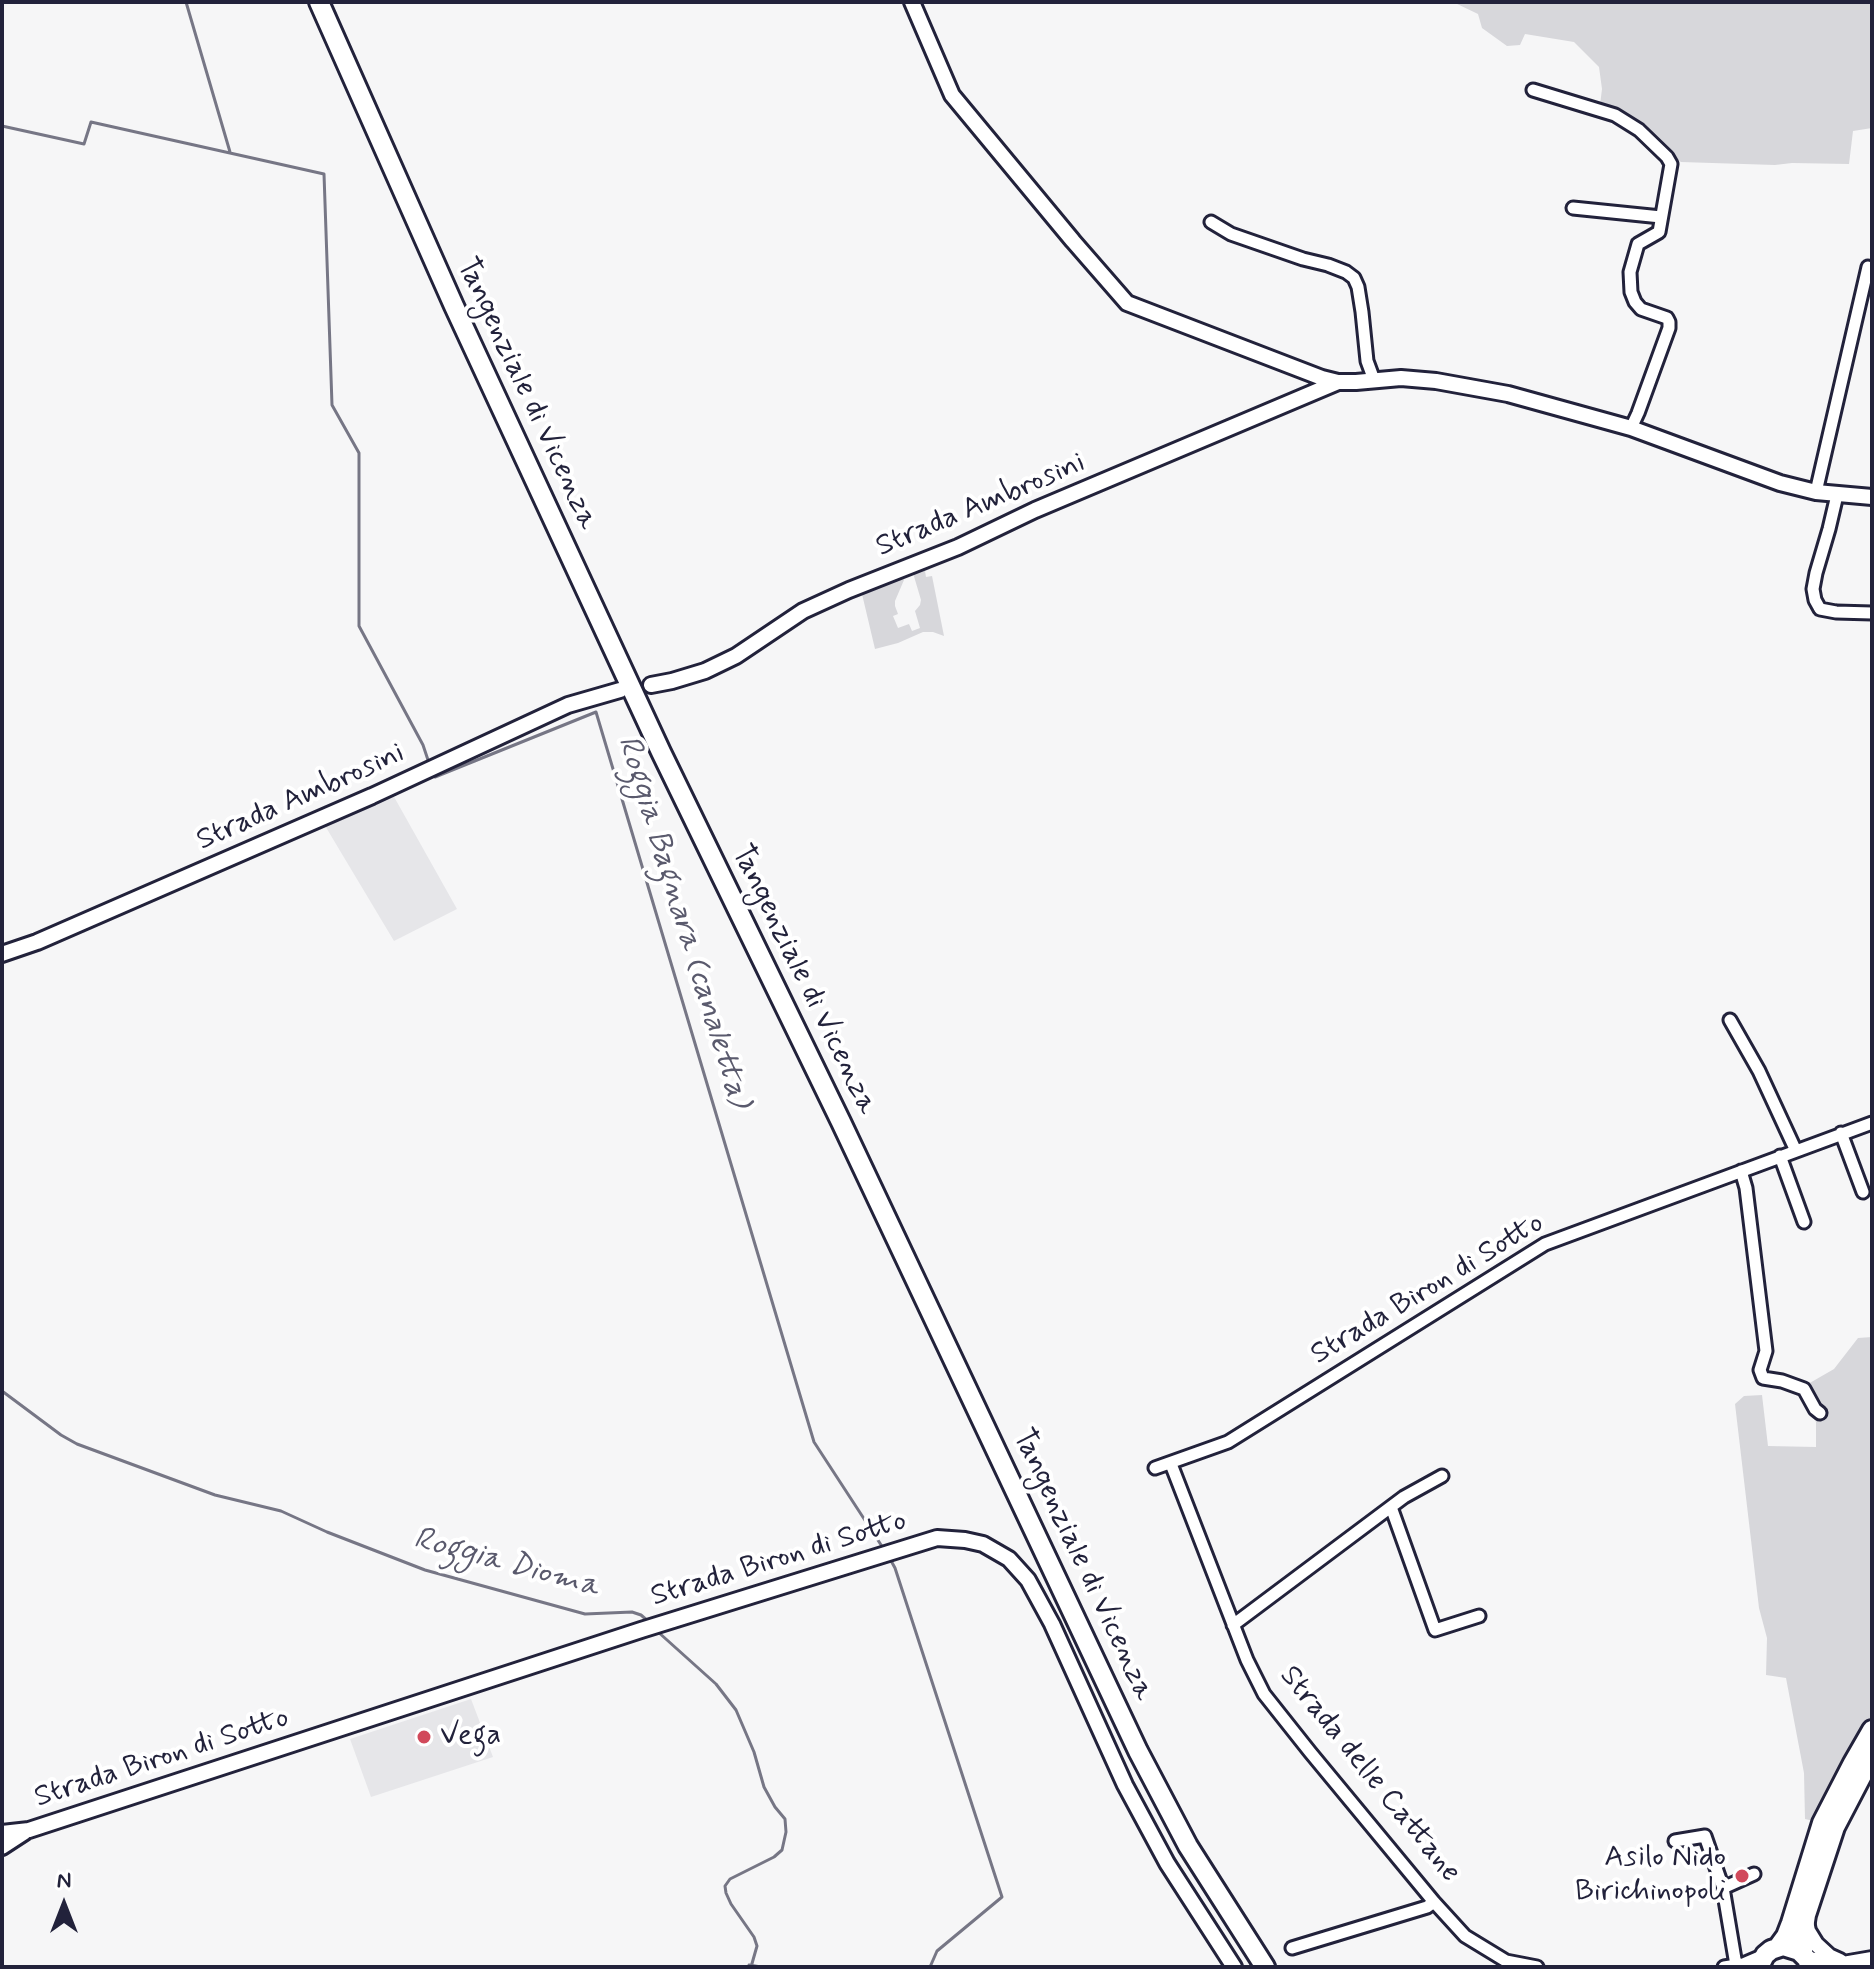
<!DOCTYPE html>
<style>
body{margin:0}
#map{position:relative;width:1874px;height:1969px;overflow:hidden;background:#f6f6f7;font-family:Mynerve,sans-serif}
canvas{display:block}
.frame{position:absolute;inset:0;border:4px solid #22223b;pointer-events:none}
.north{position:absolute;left:24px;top:1865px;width:80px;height:80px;-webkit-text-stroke:6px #fff;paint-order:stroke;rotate:0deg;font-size:22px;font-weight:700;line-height:32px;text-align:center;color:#22223b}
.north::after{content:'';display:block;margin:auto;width:28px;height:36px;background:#22223b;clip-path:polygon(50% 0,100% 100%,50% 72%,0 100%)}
</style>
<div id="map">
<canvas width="1874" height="1969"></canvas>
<div class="frame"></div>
<div class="north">N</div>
</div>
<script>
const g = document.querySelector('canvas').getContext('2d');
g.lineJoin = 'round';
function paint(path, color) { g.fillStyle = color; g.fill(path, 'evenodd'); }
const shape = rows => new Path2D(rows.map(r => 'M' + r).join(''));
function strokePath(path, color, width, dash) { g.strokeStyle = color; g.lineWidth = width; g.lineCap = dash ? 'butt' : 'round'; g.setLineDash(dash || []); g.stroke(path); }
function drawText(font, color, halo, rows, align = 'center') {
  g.font = font + ' Mynerve,sans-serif'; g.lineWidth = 8; g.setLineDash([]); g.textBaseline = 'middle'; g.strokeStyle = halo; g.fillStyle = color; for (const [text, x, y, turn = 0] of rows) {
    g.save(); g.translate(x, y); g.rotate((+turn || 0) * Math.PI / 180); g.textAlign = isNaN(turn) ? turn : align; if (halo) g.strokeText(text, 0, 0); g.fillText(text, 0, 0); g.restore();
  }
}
const built = shape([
 [393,795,457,909,394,941,324,824],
 [471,1699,493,1757,371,1797,350,1739]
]);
const green = shape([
 [1453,2,1872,2,1872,128,1853,131,1849,164,1792,163,1775,165,1681,162,1600,105,1602,89,1599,67,1574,42,1525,34,1520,45,1507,46,1482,28,1478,14],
 [929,566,930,569,925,571,926,577,932,576,944,636,933,632,923,632,898,643,875,649,862,594,902,577,904,580,895,601,895,606,898,614,893,616,898,628,909,624,912,631,920,628,915,611,920,605,921,600,913,573],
 [1872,1337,1872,1730,1822,1823,1805,1819,1804,1773,1786,1678,1766,1675,1767,1638,1759,1608,1735,1404,1744,1396,1762,1395,1768,1446,1816,1447,1816,1422,1806,1403,1808,1384,1834,1369,1858,1338]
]);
const stream = shape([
 [186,2,230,152],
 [2,126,84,144,91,122,324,174,332,405,359,453,359,626,423,745,429,763],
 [434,774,435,777,596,712,814,1442,885,1551],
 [2,1391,61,1435,77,1444,215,1495,281,1511,327,1532,425,1570,585,1614,632,1612,641,1615,649,1622],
 [889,1557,895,1568,1002,1897,937,1951,930,1967],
 [657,1631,716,1684,736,1710,754,1752,764,1787,775,1807,785,1819,786,1832,782,1850,774,1857,730,1879,725,1886,726,1893,731,1904,754,1937,757,1946,751,1967],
 [749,1965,761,1967]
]);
const minor = shape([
 [1533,90,1615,115,1639,130,1667,157,1671,164,1659,232,1638,244,1630,272,1631,292,1635,302,1641,309,1667,318,1669,322,1669,328,1638,413,1631,428],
 [1573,208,1661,217],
 [1211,222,1231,234,1303,259,1328,265,1346,272,1354,278,1358,287,1362,312,1367,361,1374,380],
 [1816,492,1868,267],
 [1837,495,1829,529,1816,573,1813,589,1815,600,1820,609,1836,612,1872,613],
 [1730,1020,1759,1071,1796,1151],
 [1841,1133,1863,1192],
 [1780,1156,1804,1222],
 [1741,1171,1746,1188,1766,1351,1760,1370,1763,1378,1782,1381,1804,1389,1815,1409,1820,1413],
 [1171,1464,1247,1660,1264,1694,1310,1752,1434,1902,1465,1936,1506,1961,1537,1967],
 [1155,1468,1228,1442,1545,1244,1872,1123],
 [1391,1507,1435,1630,1479,1616],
 [1233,1625,1404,1497,1442,1476],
 [1675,1841,1705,1836,1723,1888,1736,1965],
 [1723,1888,1754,1874],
 [1292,1948,1427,1907,1434,1902],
 [1724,1967,1743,1964,1764,1955]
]);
const tertiary = shape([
 [912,2,952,95,1073,241,1127,303,1322,378,1338,382,1356,382,1401,378,1436,381,1508,394,1631,428,1780,483,1816,492,1872,497],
 [651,685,672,681,705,671,736,656,803,611,849,590,958,547,1035,510,1338,382],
 [2,954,37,942,372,796,568,705,620,690],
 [2,1833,29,1830,641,1630,937,1538,965,1540,983,1544,1009,1559,1028,1580,1052,1624,1125,1785,1167,1863,1234,1967],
 [2,1847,25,1832],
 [1806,1921,1808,1931,1816,1944,1829,1956,1840,1961],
 [1807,1959,1843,1964,1872,1959]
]);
const primary = shape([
 [1778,1947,1786,1936,1791,1923,1822,1823,1853,1763,1872,1730],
 [1803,1954,1803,1934,1806,1915,1835,1827,1872,1756],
 [1759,1967,1765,1955,1771,1950,1783,1946,1799,1951,1807,1959,1810,1967]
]);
const trunk = shape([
 [319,2,454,306,661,752,841,1122,1138,1751,1188,1846,1265,1967]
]);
const markers = [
 [424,1737,8,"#d1495b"],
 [1742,1876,8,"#d1495b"]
];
const streetNames = [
 ["Tangenziale di Vicenza",526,394,65],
 ["Strada Ambrosini",981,506,-23],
 ["Strada Ambrosini",301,798,-24],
 ["Tangenziale di Vicenza",803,980,64],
 ["Strada Biron di Sotto",1428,1290,-31],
 ["Strada Biron di Sotto",779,1560,-17],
 ["Tangenziale di Vicenza",1082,1565,65],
 ["Strada Biron di Sotto",162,1759,-18],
 ["Strada delle Cattane",1369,1775,51]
];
const poiNames = [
 ["Vega",440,1737],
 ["Asilo Nido",1726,1859,"right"],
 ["Birichinopoli",1726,1893,"right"]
];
const waterNames = [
 ["Roggia Bagnara (canaletta)",682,922,73],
 ["Roggia Dioma",506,1564,15]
];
paint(built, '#e6e6e9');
paint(green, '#d7d7db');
strokePath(stream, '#767685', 3);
strokePath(minor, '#22223b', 17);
strokePath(tertiary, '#22223b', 20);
strokePath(primary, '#22223b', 24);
strokePath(trunk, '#22223b', 24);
strokePath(minor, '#fff', 11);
strokePath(tertiary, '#fff', 14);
strokePath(primary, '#fff', 18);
strokePath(trunk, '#fff', 18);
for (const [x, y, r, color] of markers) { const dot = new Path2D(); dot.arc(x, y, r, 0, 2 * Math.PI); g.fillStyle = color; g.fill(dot); strokePath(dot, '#fff', 3); }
drawText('30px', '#22223b', '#fff', streetNames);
drawText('30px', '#22223b', '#fff', poiNames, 'left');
drawText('italic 32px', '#5a5a6d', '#fff', waterNames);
</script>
